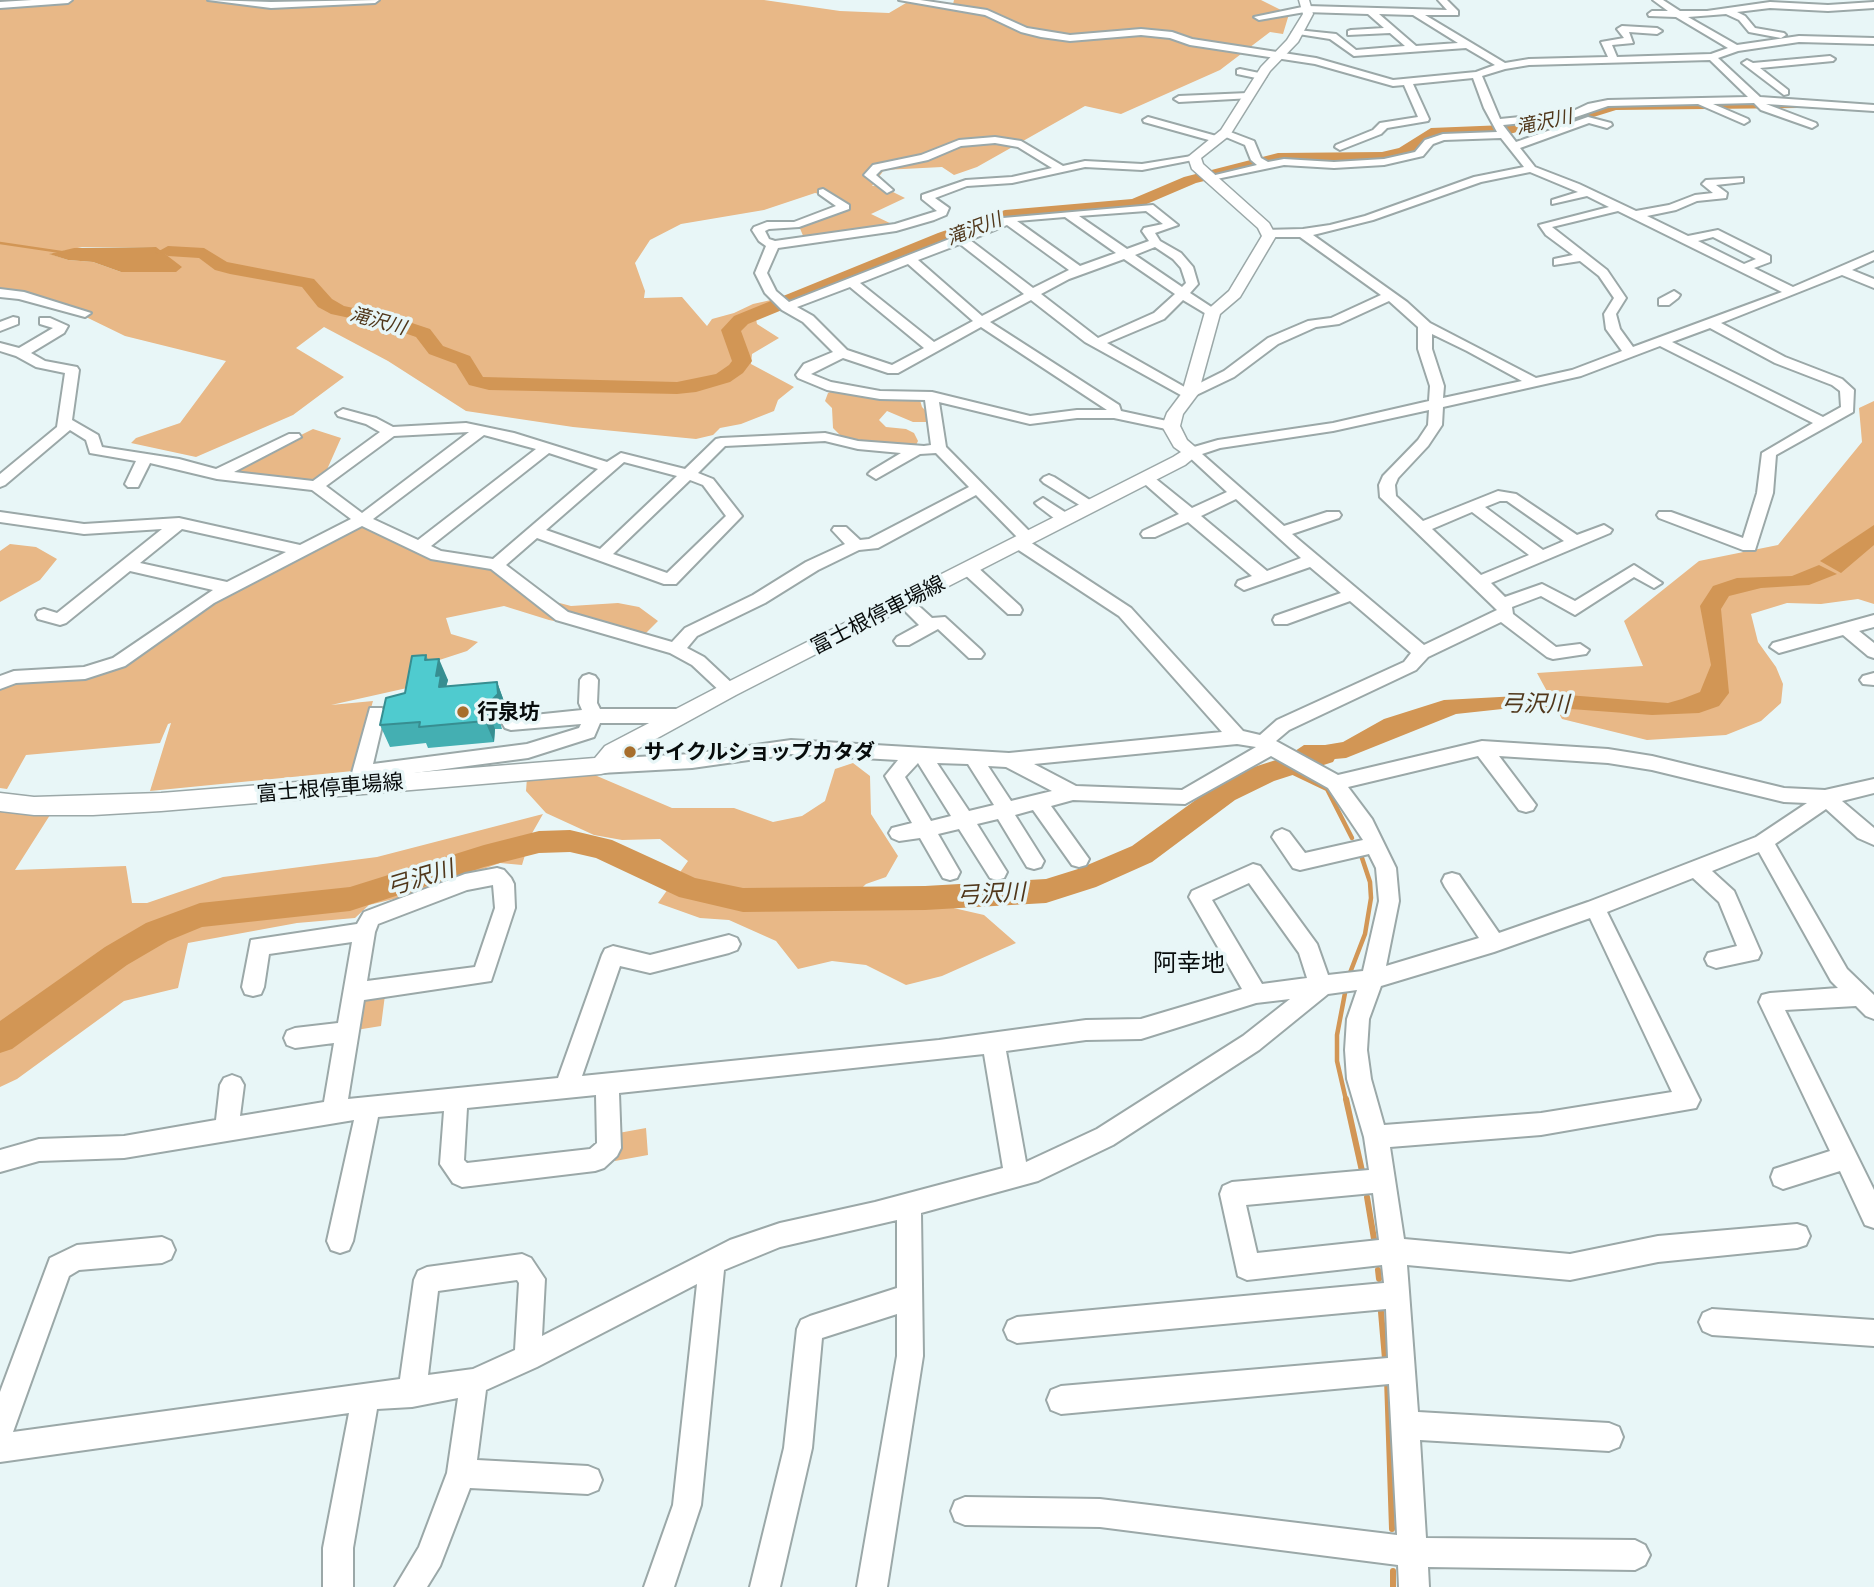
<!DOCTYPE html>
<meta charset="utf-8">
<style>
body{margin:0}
canvas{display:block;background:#e8f6f7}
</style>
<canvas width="1874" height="1587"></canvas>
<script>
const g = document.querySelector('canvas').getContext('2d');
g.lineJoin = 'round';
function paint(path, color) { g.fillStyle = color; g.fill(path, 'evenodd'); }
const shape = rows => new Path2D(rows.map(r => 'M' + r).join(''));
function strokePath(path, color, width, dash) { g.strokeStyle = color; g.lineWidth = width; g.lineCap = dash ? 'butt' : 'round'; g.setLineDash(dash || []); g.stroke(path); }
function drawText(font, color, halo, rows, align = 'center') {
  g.font = font + ' Lato,"Noto Sans JP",sans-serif'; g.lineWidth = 7; g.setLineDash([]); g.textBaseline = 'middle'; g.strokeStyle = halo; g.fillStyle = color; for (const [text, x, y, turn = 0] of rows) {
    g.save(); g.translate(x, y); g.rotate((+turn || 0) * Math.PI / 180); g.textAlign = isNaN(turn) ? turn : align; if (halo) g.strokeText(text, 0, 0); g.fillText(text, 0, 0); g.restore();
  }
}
const green = shape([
 [0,0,764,0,840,11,889,13,906,3,948,5,943,10,953,4,954,0,1261,0,1289,14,1283,34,1270,32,1220,70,1121,114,1085,106,977,167,954,175,942,167,884,170,872,186,879,185,905,198,871,214,896,226,804,238,799,226,847,205,840,199,815,193,764,210,681,224,650,240,635,263,645,291,644,298,682,297,707,326,712,319,734,313,753,304,771,300,778,305,756,319,757,324,779,338,752,354,751,364,794,387,778,400,774,411,741,424,720,428,713,435,696,439,573,427,466,411,388,361,324,327,296,348,344,377,293,415,196,457,131,443,136,438,180,423,226,361,125,336,51,300,16,291,0,291],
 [82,247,156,247,121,272,93,262,68,260,50,254],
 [836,389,920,400,922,407,929,414,928,422,913,422,887,411,879,420,886,427,906,429,914,433,918,441,915,447,845,440,833,428,832,408,825,401,828,393],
 [1874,401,1874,604,1858,599,1821,604,1787,603,1751,614,1758,642,1776,667,1783,684,1781,703,1761,721,1726,735,1647,740,1562,719,1537,673,1643,666,1624,621,1699,561,1778,545,1862,442,1859,408],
 [313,429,341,438,325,474,309,484,231,470],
 [361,522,419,547,493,569,533,596,571,606,618,603,639,607,658,621,641,638,549,620,504,606,446,618,451,634,478,642,467,651,424,665,407,688,331,705,373,701,353,771,150,791,171,723,168,724,160,743,26,755,7,789,0,788,0,684,116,666,226,595],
 [10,544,36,547,57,559,40,580,0,602,0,551],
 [853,763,870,776,871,814,898,856,886,877,866,884,840,909,910,898,984,915,1016,943,942,976,906,985,866,965,832,961,798,969,776,941,729,920,700,918,658,903,688,861,660,839,622,840,594,835,546,813,526,791,528,764,597,776,672,808,734,808,773,822,802,816,825,801,835,769],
 [0,811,50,815,15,870,126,866,132,903,147,903,223,877,377,857,543,814,531,835,522,865,500,863,410,895,369,905,355,918,297,923,188,943,178,988,124,1001,17,1079,0,1087],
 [385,995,381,1026,356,1030,360,999],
 [646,1128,648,1155,615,1161,613,1134]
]);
const water = shape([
 [156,247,182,267,176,272,121,272,93,262,68,260,49,254,74,248],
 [1874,525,1874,545,1841,573,1820,561],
 [1819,565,1837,574,1809,585,1761,588,1729,596,1721,609,1729,693,1719,706,1699,713,1652,715,1530,706,1456,714,1346,758,1301,762,1289,755,1304,745,1325,745,1343,742,1384,719,1444,700,1555,694,1668,703,1682,699,1700,692,1711,665,1700,606,1713,586,1737,578,1792,576]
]);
const streamFar2 = shape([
 [0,243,61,252],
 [157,252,168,251]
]);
const streamFar1 = shape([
 [1283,768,1327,789,1352,838],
 [1348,978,1365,934,1371,898,1370,882,1360,852],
 [1345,993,1337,1035,1337,1061,1346,1100]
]);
const stream = shape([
 [1346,1099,1362,1171],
 [1367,1197,1374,1239],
 [1378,1270,1379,1279],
 [1381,1312,1385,1359],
 [1387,1379,1392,1529],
 [1393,1571,1393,1587]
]);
const river = shape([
 [1793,101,1798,102,1800,105,1798,108,1616,110,1571,124,1546,124,1506,135,1435,137,1410,155,1382,162,1278,163,1196,183,1135,209,1013,219,950,241,748,324,741,331,752,361,743,373,730,382,696,392,677,394,489,390,469,385,456,364,429,354,416,337,378,324,331,314,318,307,302,287,230,274,215,270,199,258,168,256,159,251,168,246,204,248,227,262,314,279,332,299,344,306,391,316,430,329,443,346,470,356,483,377,677,382,716,374,729,365,732,361,721,330,734,316,938,233,1005,210,1132,199,1184,177,1278,153,1382,152,1399,148,1431,128,1505,125,1545,114,1570,114,1615,102,1793,101],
 [1323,745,1333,748,1337,755,1333,762,1274,781,1235,800,1152,862,1096,887,1046,903,925,910,743,912,679,897,596,858,570,852,539,853,484,867,350,911,202,927,168,941,127,965,12,1049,0,1053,0,1021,105,947,146,923,200,903,350,887,484,845,539,831,570,830,612,840,695,878,743,888,925,886,1046,879,1078,869,1132,846,1215,786,1254,767,1323,745]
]);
const minor = shape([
 [32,0,72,0,68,3,0,8,0,2,32,0],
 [208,0,271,2,379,0,375,3,271,8,208,0],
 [899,0,920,0,987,10,1027,28,1070,35,1141,29,1172,32,1192,39,1316,58,1393,80,1476,72,1495,65,1466,48,1354,56,1330,39,1292,33,1297,30,1336,34,1356,50,1405,46,1390,33,1348,35,1348,31,1351,30,1384,28,1368,14,1305,12,1259,20,1254,17,1307,6,1447,10,1438,0,1447,0,1458,11,1458,15,1425,15,1505,63,1529,59,1608,57,1601,42,1624,38,1617,29,1622,26,1657,28,1662,31,1657,34,1629,32,1633,43,1612,45,1617,57,1711,54,1728,48,1676,17,1649,16,1648,14,1652,11,1668,11,1653,0,1663,0,1680,11,1707,11,1770,2,1828,5,1874,2,1874,8,1828,11,1770,8,1737,12,1745,16,1755,28,1784,33,1786,35,1781,38,1749,32,1739,20,1726,14,1688,17,1737,45,1799,36,1874,38,1874,44,1799,42,1738,51,1718,58,1760,97,1874,105,1874,111,1766,104,1816,123,1817,125,1812,128,1761,110,1754,103,1713,104,1748,119,1749,121,1744,124,1698,104,1608,106,1573,118,1503,125,1516,142,1588,117,1611,123,1612,125,1607,128,1589,123,1520,148,1535,167,1579,184,1636,211,1669,205,1695,195,1713,193,1702,184,1706,180,1743,178,1743,182,1716,185,1727,193,1726,198,1697,201,1676,210,1647,216,1688,236,1718,230,1770,256,1770,262,1754,268,1793,287,1874,252,1874,260,1852,270,1874,279,1874,288,1842,275,1721,323,1785,357,1842,379,1854,390,1853,412,1776,455,1773,493,1755,550,1743,550,1659,518,1657,515,1659,512,1671,512,1743,538,1757,493,1762,453,1813,423,1660,346,1581,376,1443,407,1442,425,1428,446,1398,478,1395,485,1396,496,1423,521,1498,491,1516,494,1577,535,1604,525,1612,530,1610,533,1491,583,1505,597,1542,584,1575,601,1634,565,1662,583,1654,588,1634,577,1575,615,1541,596,1512,607,1513,614,1556,647,1580,644,1589,650,1586,654,1553,659,1547,657,1501,622,1428,657,1416,670,1289,730,1276,741,1338,775,1482,741,1608,749,1652,756,1784,788,1825,790,1874,779,1874,793,1842,801,1874,828,1874,845,1858,838,1826,809,1775,844,1847,969,1874,995,1874,1019,1866,1016,1856,1006,1785,1010,1874,1190,1874,1228,1865,1225,1840,1171,1783,1189,1774,1185,1771,1177,1774,1169,1830,1151,1759,1002,1762,995,1770,993,1838,988,1831,981,1759,852,1712,871,1734,891,1761,953,1758,959,1716,968,1708,965,1705,959,1708,953,1737,946,1719,902,1693,878,1607,912,1696,1092,1700,1100,1696,1108,1541,1135,1390,1147,1404,1239,1570,1254,1658,1236,1797,1224,1806,1227,1810,1236,1806,1245,1797,1248,1658,1262,1570,1280,1407,1265,1418,1412,1609,1423,1619,1427,1623,1437,1619,1447,1609,1451,1420,1440,1426,1538,1635,1540,1645,1545,1650,1555,1645,1565,1635,1570,1428,1567,1429,1587,1399,1587,1398,1565,1100,1527,965,1525,955,1521,951,1511,955,1501,965,1497,1100,1499,1397,1535,1389,1384,1061,1414,1051,1410,1047,1400,1051,1390,1061,1386,1388,1358,1386,1309,1017,1343,1008,1339,1004,1330,1008,1321,1017,1317,1384,1283,1382,1265,1247,1280,1238,1276,1220,1194,1223,1186,1232,1182,1369,1170,1364,1137,1347,1079,1345,1050,1347,1019,1357,990,1328,994,1259,1050,1113,1145,1038,1181,921,1213,923,1356,887,1587,857,1587,897,1356,897,1314,822,1338,812,1448,780,1587,750,1587,784,1448,797,1329,801,1320,810,1316,897,1288,897,1220,780,1247,724,1270,701,1505,674,1587,644,1587,673,1505,697,1284,537,1367,486,1390,477,1460,588,1466,598,1470,602,1480,598,1490,588,1494,470,1488,440,1566,427,1587,395,1587,419,1547,447,1473,458,1398,412,1407,377,1409,353,1548,353,1587,323,1587,323,1548,349,1413,0,1462,0,1392,50,1258,77,1245,162,1237,171,1241,175,1250,171,1259,162,1263,79,1270,69,1276,13,1432,400,1379,414,1280,418,1271,427,1267,522,1254,531,1258,545,1279,542,1336,730,1240,780,1223,875,1202,1003,1168,984,1054,619,1093,621,1148,617,1156,604,1168,595,1171,462,1187,453,1183,440,1164,444,1111,378,1117,353,1241,349,1250,340,1253,331,1250,327,1241,354,1120,124,1158,39,1161,0,1172,0,1150,39,1139,124,1136,216,1120,220,1085,224,1078,232,1075,240,1078,244,1085,240,1116,324,1102,334,1043,295,1048,287,1045,284,1038,287,1031,295,1028,338,1023,352,942,269,954,264,987,261,994,253,996,245,994,242,987,251,940,357,924,364,912,465,874,497,868,504,870,511,878,514,884,515,908,491,981,364,1000,348,1099,558,1078,602,955,605,949,613,946,650,955,729,935,737,938,740,944,737,950,729,953,650,973,620,966,582,1076,939,1040,1086,1020,1141,1019,1242,989,1189,897,1192,891,1253,864,1260,866,1317,944,1328,975,1363,971,1379,901,1376,868,1369,854,1300,870,1293,868,1272,837,1275,832,1282,829,1289,832,1305,853,1363,840,1328,788,1271,756,1185,804,1073,800,1051,806,1089,859,1086,865,1079,867,1072,865,1033,810,1015,815,1044,861,1041,867,1034,869,1027,867,998,819,977,824,1007,872,1004,878,997,880,990,878,959,829,938,834,960,872,957,878,950,880,943,878,920,838,899,841,892,838,889,833,892,828,912,823,885,776,898,760,791,754,692,768,601,773,594,771,592,766,594,761,601,759,692,754,791,740,1009,753,1222,732,1119,616,1014,547,1012,543,1018,538,976,495,878,548,859,550,818,570,765,603,697,636,687,648,704,657,735,686,738,690,735,694,729,696,723,694,692,665,670,653,556,620,491,569,431,559,362,526,214,603,125,666,85,679,16,683,0,689,0,676,14,671,84,667,113,658,213,590,130,571,66,623,60,625,38,619,36,615,38,611,44,609,57,613,162,529,84,534,0,522,0,512,84,524,179,518,300,545,351,519,312,490,217,479,150,463,138,487,128,487,125,484,136,461,90,453,86,440,70,430,5,485,0,487,0,474,57,427,65,373,36,367,16,356,0,351,0,343,19,348,53,328,40,324,40,318,50,318,68,326,64,333,31,353,45,361,77,367,79,370,72,420,98,435,102,447,179,459,216,469,289,434,299,434,301,437,234,472,313,481,380,432,366,424,338,416,336,413,343,409,376,418,393,427,466,423,514,433,607,462,621,453,685,469,716,439,721,438,825,433,858,441,924,446,931,445,925,400,880,399,827,390,798,378,796,375,804,364,833,352,803,322,782,310,765,293,755,273,766,246,759,241,752,230,754,227,767,222,794,222,836,206,819,194,819,190,823,189,849,205,849,209,799,227,769,229,765,231,769,239,775,241,895,224,937,211,922,199,922,195,966,180,1012,177,1052,168,1018,147,995,143,961,146,928,160,881,170,876,175,893,190,887,193,864,175,873,165,921,155,959,140,995,137,1021,141,1063,166,1085,161,1142,164,1198,155,1198,159,1142,170,1085,167,1012,183,967,186,935,198,949,208,946,215,934,220,896,231,778,248,767,273,776,291,789,302,1003,218,1153,205,1178,225,1155,233,1160,241,1181,253,1193,267,1198,284,1190,293,1219,312,1218,315,1208,315,1183,300,1164,319,1107,343,1188,389,1224,371,1268,338,1308,321,1331,318,1381,295,1300,237,1268,237,1264,236,1264,230,1303,229,1330,225,1365,216,1474,177,1524,167,1501,138,1444,140,1433,144,1423,156,1384,165,1334,168,1284,165,1207,181,1207,177,1257,165,1251,160,1245,145,1221,135,1220,133,1225,130,1254,141,1261,158,1268,162,1284,159,1334,162,1384,159,1415,152,1425,140,1443,134,1497,132,1484,108,1473,78,1413,84,1429,119,1428,121,1387,128,1381,134,1340,150,1335,147,1336,145,1373,130,1380,123,1418,117,1404,85,1393,86,1315,64,1190,45,1170,38,1141,35,1070,41,1041,37,1021,32,985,15,899,0],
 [1379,14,1413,15,1458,43,1416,46,1379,14],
 [1710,60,1748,97,1608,100,1588,104,1571,112,1500,119,1482,76,1505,69,1529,65,1710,60],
 [1530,172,1578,192,1552,200,1552,204,1587,196,1609,207,1539,225,1546,235,1573,255,1554,259,1554,265,1580,261,1599,276,1614,298,1604,314,1606,329,1622,351,1572,370,1536,378,1430,323,1407,302,1313,235,1373,220,1481,182,1530,172],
 [1146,211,1163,224,1144,228,1142,231,1149,241,1127,249,1079,216,1146,211],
 [1618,211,1782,292,1633,347,1620,329,1616,314,1626,298,1607,270,1552,227,1618,211],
 [1065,217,1116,253,1080,266,1017,221,1065,217],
 [1007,225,1069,270,1033,288,970,240,1007,225],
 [1713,237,1756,259,1744,264,1698,241,1713,237],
 [960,244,1024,294,982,316,918,260,960,244],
 [1155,247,1173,259,1181,268,1186,283,1182,287,1135,255,1155,247],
 [1124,259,1175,294,1154,313,1098,338,1041,294,1069,279,1124,259],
 [908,264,973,321,934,342,860,283,908,264],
 [850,287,924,348,892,365,847,350,813,316,797,307,850,287],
 [1031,300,1085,342,1188,399,1234,377,1278,344,1316,327,1339,324,1389,301,1418,327,1418,349,1430,386,1429,401,1333,423,1218,440,1187,449,1185,452,1187,455,1227,492,1192,508,1151,475,1141,475,1138,478,1179,514,1143,531,1141,534,1143,537,1155,537,1188,522,1252,576,1238,581,1236,585,1244,590,1310,567,1341,593,1275,616,1273,620,1275,624,1287,624,1350,601,1411,653,1404,662,1277,720,1260,735,1243,731,1131,608,1030,542,1035,538,1033,535,946,447,939,402,1030,424,1077,418,1114,418,1171,430,1178,426,1176,423,1121,411,1119,405,990,322,1031,300],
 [981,327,1107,410,1077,410,1030,416,932,392,880,391,831,382,811,374,843,358,888,373,898,373,981,327],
 [1710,328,1775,363,1832,385,1840,391,1841,407,1823,417,1672,342,1710,328],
 [1432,334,1467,351,1522,381,1443,398,1444,386,1432,349,1432,334],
 [1429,410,1428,425,1418,440,1383,476,1379,485,1380,497,1497,610,1424,645,1292,534,1339,518,1341,515,1339,512,1327,512,1284,526,1202,454,1220,448,1333,431,1429,410],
 [469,432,362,513,326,486,394,436,469,432],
 [484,435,536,449,418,540,373,519,484,435],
 [825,441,858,449,901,453,871,471,868,474,876,479,920,454,936,453,969,487,869,539,860,540,846,527,834,527,832,530,845,544,806,562,753,595,685,628,672,642,568,612,506,565,537,538,664,584,676,584,742,516,713,479,698,473,725,446,825,441],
 [549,453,598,469,493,559,441,551,431,546,549,453],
 [624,462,677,476,600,549,546,530,624,462],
 [690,480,703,485,726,516,667,573,613,554,690,480],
 [1236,499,1301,558,1267,571,1201,516,1236,499],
 [1500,501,1507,501,1564,541,1543,550,1485,507,1500,501],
 [1472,512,1529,555,1481,575,1432,529,1472,512],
 [182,529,286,552,227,582,140,563,182,529],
 [1237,744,1256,747,1182,790,1076,786,1034,764,1237,744],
 [1478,756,1519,810,1526,812,1533,810,1536,805,1499,756,1608,763,1652,770,1784,802,1807,803,1756,837,1588,902,1499,933,1459,875,1452,873,1445,875,1442,881,1445,887,1479,938,1386,966,1399,901,1396,868,1372,819,1348,787,1478,756],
 [918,763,951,816,931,821,905,777,918,763],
 [937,763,968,764,994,805,969,811,937,763],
 [988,766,1006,767,1052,791,1011,801,988,766],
 [1249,883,1299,953,1307,978,1262,984,1212,900,1249,883],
 [493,885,495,908,475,967,367,981,375,932,378,924,467,890,493,885],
 [1590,918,1672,1092,1541,1113,1384,1125,1371,1079,1367,1050,1369,1019,1381,986,1494,952,1590,918],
 [1290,999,1243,1036,1097,1129,1026,1162,1006,1051,1086,1040,1141,1039,1256,1003,1290,999],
 [596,1095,597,1143,590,1149,467,1163,464,1160,467,1108,596,1095],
 [1373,1193,1379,1240,1257,1253,1246,1205,1373,1193],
 [517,1280,519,1283,515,1350,473,1369,428,1375,438,1291,517,1280],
 [1830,56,1835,59,1833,61,1760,68,1788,90,1788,94,1784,95,1742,63,1747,60,1753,63,1830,56],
 [1240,69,1264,74,1266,76,1261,79,1237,74,1237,70,1240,69],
 [1248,93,1252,94,1252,98,1179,102,1174,99,1179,96,1248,93],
 [1148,117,1220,137,1221,139,1216,142,1144,122,1143,120,1148,117],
 [0,289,24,292,91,313,85,317,19,299,0,297,0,289],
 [1674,291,1680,295,1678,298,1669,305,1659,305,1659,299,1674,291],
 [13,317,18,318,18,324,0,331,0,322,13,317],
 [1049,475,1054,477,1099,506,1091,511,1086,509,1044,483,1041,480,1044,477,1049,475],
 [1043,498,1071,516,1073,519,1071,522,1059,522,1038,506,1035,503,1043,498],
 [969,564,975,565,1020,606,1022,610,1020,614,1008,614,963,573,961,569,969,564],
 [904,597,910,598,932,618,945,617,981,650,984,654,981,658,969,658,938,629,909,645,897,645,894,641,897,637,919,625,896,602,904,597],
 [1874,615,1874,627,1859,631,1874,643,1874,658,1868,656,1843,635,1779,653,1770,647,1773,643,1874,615],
 [1874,673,1874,685,1863,684,1860,680,1863,676,1874,673],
 [589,674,595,676,598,680,597,703,600,709,680,709,686,711,689,716,686,721,680,723,600,723,594,737,528,758,361,780,354,778,352,773,370,708,382,708,385,713,373,764,527,744,579,728,581,724,511,730,505,728,502,723,505,718,582,710,579,703,580,680,583,676,589,674],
 [1712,1309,1874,1320,1874,1346,1712,1335,1703,1331,1699,1322,1703,1313,1712,1309]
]);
const major = shape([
 [1299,0,1309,0,1313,14,1298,42,1270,71,1230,135,1201,158,1203,164,1269,223,1276,236,1240,297,1220,314,1198,394,1183,414,1180,426,1187,440,1201,452,1185,465,736,695,621,758,609,772,601,774,161,811,93,815,34,815,0,811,0,793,34,797,161,793,595,758,605,746,722,685,1173,457,1181,452,1174,447,1162,426,1167,413,1182,393,1205,312,1229,291,1262,236,1258,228,1192,169,1188,157,1221,130,1261,67,1287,40,1303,14,1299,0]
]);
const wall = shape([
 [426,655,428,660,448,680,446,687,497,682,505,704,505,715,500,722,502,729,495,729,494,742,428,748,426,743,390,747,380,725,405,693]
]);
const shadedWall = shape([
 [439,659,448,680,446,687,439,687,436,676],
 [497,682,505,704,505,715,500,722,492,700],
 [487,708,495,729,494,742,485,721]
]);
const building = shape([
 [426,655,425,660,439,659,436,676,441,675,439,687,497,682,498,694,492,700,494,707,487,708,485,721,419,727,420,722,380,725,386,698,405,693,412,656,426,655]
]);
const markers = [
 [463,712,7,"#a76e2c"],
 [630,752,7,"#a76e2c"]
];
const farWaternames = [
 ["滝沢川",1544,122,-12],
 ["滝沢川",974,229,-21],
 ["滝沢川",378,321,15]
];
const streetNames = [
 ["富士根停車場線",878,615,-27],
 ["富士根停車場線",330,788,-5]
];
const poiNames = [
 ["行泉坊",477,712],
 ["サイクルショップカタダ",644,752]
];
const waterNames = [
 ["弓沢川",1535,704,1],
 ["弓沢川",420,878,-17],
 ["弓沢川",991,894,-3]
];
const quarterNames = [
 ["阿幸地",1189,963]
];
paint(green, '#e8b887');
paint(water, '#d29655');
strokePath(streamFar2, '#d29655', 2.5);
strokePath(streamFar1, '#d29655', 4.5);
strokePath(stream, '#d29655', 6);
paint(river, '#d29655');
strokePath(minor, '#9ba8a8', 4);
strokePath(major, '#9ba8a8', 3);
paint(minor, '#fff');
paint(major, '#fff');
paint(wall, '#44afb2');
paint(shadedWall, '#378e91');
paint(building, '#4fcbcf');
strokePath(building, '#378e91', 2);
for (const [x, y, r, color] of markers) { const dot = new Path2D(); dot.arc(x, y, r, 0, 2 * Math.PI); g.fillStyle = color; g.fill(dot); strokePath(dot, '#e8f6f7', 2.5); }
drawText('italic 19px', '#50371b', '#e8f6f7', farWaternames);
drawText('21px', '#080c0c', '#e8f6f7', streetNames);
drawText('bold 21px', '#080c0c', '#e8f6f7', poiNames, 'left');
drawText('italic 23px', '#50371b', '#e8f6f7', waterNames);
drawText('24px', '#080c0c', '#e8f6f7', quarterNames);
</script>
